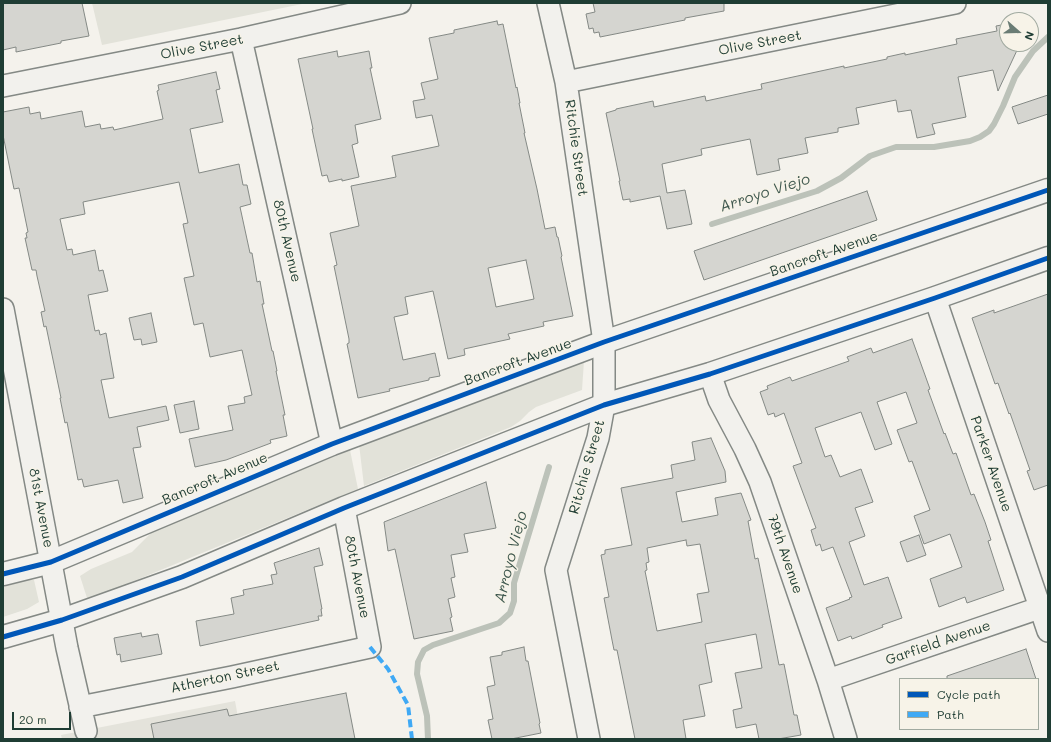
<!DOCTYPE html>
<style>
body{margin:0}
#map{position:relative;width:1051px;height:742px;overflow:hidden;background:#f4f2ec;font-family:Mali,sans-serif}
canvas{display:block}
.frame{position:absolute;inset:0;border:4px solid #1f3d34;pointer-events:none}
.legend{position:absolute;left:899px;top:678px;width:140px;height:52px;box-sizing:border-box;background:#f7f3e8;border:1px solid #a1aaa0;margin:0;padding:5px 7px;list-style:none;font-size:12px;color:#1f3d34}
.legend li{display:flex;align-items:center;gap:8px;height:20px}
.legend b{width:20px;border:1px solid #a1aaa0}
.north{position:absolute;left:999px;top:12px;width:40px;height:40px;box-sizing:border-box;background:#f7f3e8;border:1px solid #a1aaa0;border-radius:50%;rotate:110deg;font-size:11px;font-weight:700;line-height:16px;text-align:center;color:#1f3d34}
.north::after{content:'';display:block;margin:auto;width:14px;height:18px;background:#6a7c74;clip-path:polygon(50% 0,100% 100%,50% 72%,0 100%)}
.scale{position:absolute;left:12px;top:712px;width:59px;height:18px;box-sizing:border-box;border:2px solid #1f3d34;border-top:0;padding-left:5px;font-size:12px;line-height:14px;white-space:nowrap;color:#1f3d34;-webkit-text-stroke:3px #f7f3e8;paint-order:stroke}
</style>
<div id="map">
<canvas width="1051" height="742"></canvas>
<div class="frame"></div>
<ul class="legend">
<li><b style="height:5px;background:#0057b8"></b>Cycle path</li>
<li><b style="height:5px;background:#3fa9f5"></b>Path</li>
</ul>
<div class="north">N</div>
<div class="scale">20 m</div>
</div>
<script>
const g = document.querySelector('canvas').getContext('2d');
g.lineJoin = 'round';
function paint(path, color) { g.fillStyle = color; g.fill(path, 'evenodd'); }
const shape = rows => new Path2D(rows.map(r => 'M' + r).join(''));
function strokePath(path, color, width, dash) { g.strokeStyle = color; g.lineWidth = width; g.lineCap = dash ? 'butt' : 'round'; g.setLineDash(dash || []); g.stroke(path); }
function drawText(font, color, halo, rows, align = 'center') {
  g.font = font + ' Mali,sans-serif'; g.lineWidth = 3; g.setLineDash([]); g.textBaseline = 'middle'; g.strokeStyle = halo; g.fillStyle = color; for (const [text, x, y, turn = 0] of rows) {
    g.save(); g.translate(x, y); g.rotate((+turn || 0) * Math.PI / 180); g.textAlign = isNaN(turn) ? turn : align; if (halo) g.strokeText(text, 0, 0); g.fillText(text, 0, 0); g.restore();
  }
}
const built = shape([
 [235,701,242,739,62,739,61,735]
]);
const green = shape([
 [92,3,307,3,102,45],
 [584,361,582,390,536,407,529,412,520,421,511,427,364,486,359,444],
 [350,450,358,489,95,597,87,598,80,576,91,569,132,552,152,532,165,526],
 [28,580,34,580,39,602,27,609,3,617,3,587]
]);
const stream = shape([
 [712,224,817,191,841,178,870,156,896,147,934,147,970,141,980,137,989,131,994,124,1003,106,1015,77,1033,51,1048,37],
 [428,739,427,716,417,674,418,662,424,650,433,645,499,623,510,613,514,601,514,583,549,467]
]);
const building = shape([
 [3,3,82,3,89,36,61,41,61,43,16,52,16,47,3,50,3,3],
 [593,3,724,3,724,11,685,18,685,20,600,37,599,32,594,33,593,28,589,29,586,14,595,12,593,3],
 [497,21,498,25,503,24,516,88,517,87,520,103,519,103,525,133,524,133,537,189,545,229,555,227,557,237,558,237,562,256,561,257,573,316,543,322,544,326,508,334,510,339,464,349,465,355,448,359,433,291,405,297,408,314,394,317,403,360,435,353,440,376,429,378,429,380,389,389,390,391,358,398,347,344,349,343,349,339,334,266,337,265,330,233,359,226,351,186,396,177,392,156,439,146,432,115,416,118,413,101,425,99,421,83,438,79,429,38,454,33,454,30,497,21],
 [526,260,534,299,496,307,488,268,526,260],
 [1007,24,1007,44,1019,44,1019,46,998,91,993,70,958,77,966,117,932,124,935,134,917,138,911,110,898,112,896,100,856,108,859,124,838,128,838,132,805,138,808,153,778,159,780,170,757,175,750,139,701,149,702,155,662,164,667,193,685,190,692,224,667,229,660,196,630,202,630,199,623,200,619,181,620,181,606,113,616,110,616,109,653,101,654,107,705,96,706,101,752,91,762,89,761,84,793,77,844,66,844,68,887,59,887,57,905,53,905,55,957,44,956,39,997,31,996,26,1007,24],
 [337,51,338,57,369,51,372,68,370,68,381,119,355,125,358,143,352,145,359,177,342,181,342,179,329,182,327,175,322,176,312,129,313,129,298,59,337,51],
 [216,72,220,89,216,90,223,122,190,129,199,173,239,164,243,185,247,185,251,204,240,207,250,253,252,253,257,282,260,281,264,304,262,304,272,351,273,351,277,371,276,371,285,415,283,415,287,436,270,440,271,443,226,460,195,467,189,439,233,430,228,406,245,403,244,397,252,395,242,350,210,357,203,323,194,325,184,278,194,276,183,224,188,223,179,182,83,202,85,214,60,219,67,250,72,249,73,255,95,250,99,271,103,270,108,291,88,295,95,331,99,330,100,335,106,333,114,378,101,380,109,418,166,406,169,420,137,427,141,447,133,448,143,498,123,503,118,480,84,487,82,479,78,480,67,422,65,423,60,398,61,398,46,326,44,327,41,312,45,311,37,276,36,270,32,270,25,238,27,238,26,233,28,232,19,188,14,189,3,135,3,112,29,107,30,114,40,112,41,119,82,111,85,127,100,124,101,129,113,127,114,130,163,119,157,91,159,90,158,85,216,72],
 [1048,95,1048,114,1018,124,1012,107,1048,95],
 [867,191,877,220,704,280,694,251,867,191],
 [1048,294,1048,485,1034,490,1027,471,1030,470,1010,413,1009,414,998,383,995,384,972,318,994,310,994,313,1048,294],
 [151,313,157,342,142,345,141,339,134,340,129,318,151,313],
 [912,339,930,389,928,390,944,434,945,433,953,454,956,453,971,495,974,494,985,522,991,540,988,541,1004,590,967,603,965,597,939,607,930,579,962,567,950,534,924,544,914,516,930,510,912,461,909,462,897,430,917,423,906,392,877,402,892,444,875,450,861,412,815,428,825,457,831,455,840,477,861,469,873,502,855,508,865,536,849,542,864,585,888,577,902,618,882,625,883,627,852,639,851,636,838,641,826,608,850,599,849,598,852,597,833,547,822,551,820,544,816,546,811,530,816,528,793,466,802,463,784,413,775,417,774,413,768,415,760,392,768,389,767,386,790,377,792,381,849,361,847,357,871,348,873,353,912,339],
 [194,401,199,429,180,433,174,405,194,401],
 [711,438,725,471,726,482,676,492,682,522,718,515,715,498,741,493,751,520,748,521,755,559,758,558,779,665,784,664,794,715,797,715,801,735,778,739,759,739,756,724,736,728,733,710,742,708,735,673,762,668,756,634,705,644,712,682,699,685,705,716,683,720,686,739,635,739,617,650,614,650,612,640,604,598,609,597,601,555,605,554,605,550,632,545,621,488,673,478,671,465,695,460,692,442,711,438],
 [686,540,687,546,700,544,709,592,697,594,702,622,657,631,645,571,647,570,646,563,649,562,647,548,686,540],
 [486,482,496,528,464,534,468,552,451,555,455,577,451,578,455,597,448,599,452,617,450,618,453,631,414,639,395,549,388,551,384,522,486,482],
 [919,535,926,555,907,562,900,542,919,535],
 [319,548,323,565,314,567,322,609,321,609,322,616,318,616,319,620,200,646,196,621,234,614,231,598,244,595,243,590,273,584,271,575,277,574,274,563,319,548],
 [141,633,142,637,158,634,162,654,121,662,120,654,117,655,114,638,141,633],
 [524,647,526,661,528,661,540,723,539,724,541,733,511,739,492,739,488,720,493,719,487,687,495,685,490,657,502,655,502,652,524,647],
 [1026,649,1036,679,947,679,947,676,1026,649],
 [346,693,355,739,154,739,151,724,227,709,229,716,346,693]
]);
const minor = shape([
 [548,3,566,82,604,342,604,405,598,438,556,570,589,739],
 [241,39,332,444],
 [566,82,955,3],
 [3,86,241,39,400,3],
 [935,298,1048,631],
 [3,309,67,648,86,731],
 [710,374,719,400,745,449,760,482,828,680,846,739],
 [828,680,1048,605],
 [80,707,232,677,370,647,344,508]
]);
const secondary = shape([
 [3,574,51,562,332,444,604,342,1048,190],
 [3,637,62,620,182,577,344,508,604,405,710,374,935,298,1048,258]
]);
const quiet = shape([
 [370,647,388,669,408,705,412,739]
]);
const cycleway = shape([
 [3,574,51,562,332,444,604,342,1048,190],
 [3,637,62,620,182,577,344,508,604,405,710,374,935,298,1048,258]
]);
const streetNames = [
 ["Olive Street",760,43,-11],
 ["Olive Street",202,47,-11],
 ["Ritchie Street",576,148,82],
 ["80th Avenue",287,241,77],
 ["Bancroft Avenue",824,254,-19],
 ["Bancroft Avenue",518,362,-20],
 ["Parker Avenue",991,464,71],
 ["Ritchie Street",587,467,-74],
 ["Bancroft Avenue",215,479,-23],
 ["81st Avenue",41,508,79],
 ["79th Avenue",785,554,71],
 ["80th Avenue",357,577,79],
 ["Garfield Avenue",938,643,-19],
 ["Atherton Street",225,677,-12]
];
const waterNames = [
 ["Arroyo Viejo",765,193,-18],
 ["Arroyo Viejo",511,557,-76]
];
paint(built, '#e4e3db');
paint(green, '#e2e2d9');
strokePath(stream, '#bcc2b9', 6);
paint(building, '#d5d5d0');
strokePath(building, '#848985', 1);
strokePath(minor, '#848985', 24);
strokePath(secondary, '#848985', 25);
strokePath(minor, '#f2f1ed', 21);
strokePath(secondary, '#f2f1ed', 22);
strokePath(quiet, '#3fa9f5', 4, [8, 4]);
strokePath(cycleway, '#0057b8', 5);
drawText('14px', '#1f3d34', '#f7f3e8', streetNames);
drawText('italic 15px', '#405950', '#f7f3e8', waterNames);
</script>
